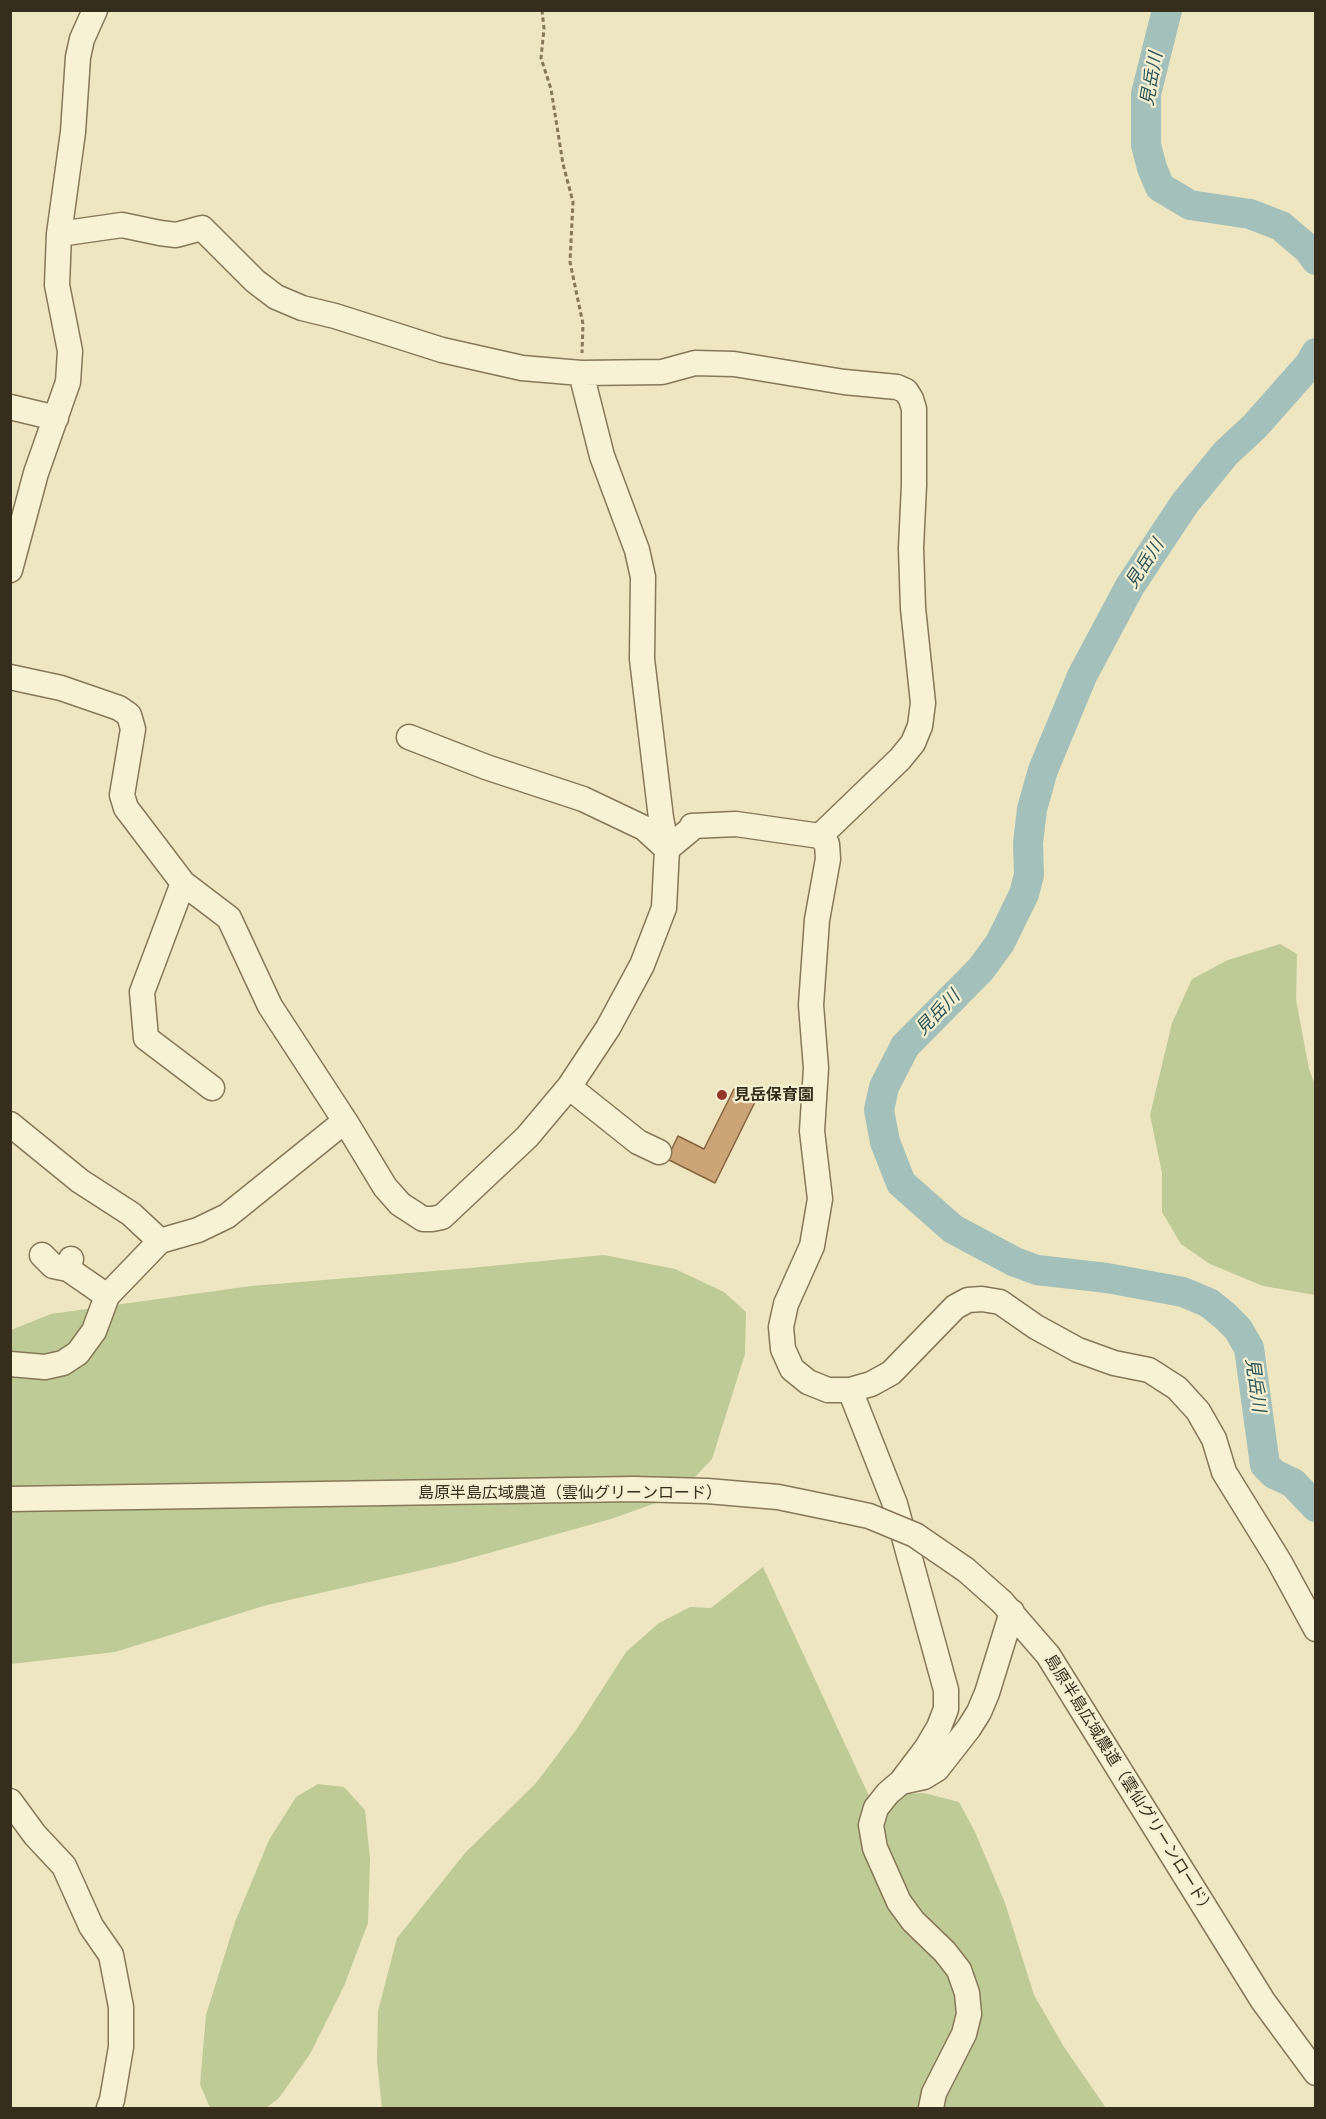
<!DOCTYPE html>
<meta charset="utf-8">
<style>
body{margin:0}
#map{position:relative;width:1326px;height:2119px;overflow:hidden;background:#ede6c1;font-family:Literata,serif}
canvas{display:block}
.frame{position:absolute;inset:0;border:12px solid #372d1d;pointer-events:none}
</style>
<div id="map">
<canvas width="1326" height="2119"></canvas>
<div class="frame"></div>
</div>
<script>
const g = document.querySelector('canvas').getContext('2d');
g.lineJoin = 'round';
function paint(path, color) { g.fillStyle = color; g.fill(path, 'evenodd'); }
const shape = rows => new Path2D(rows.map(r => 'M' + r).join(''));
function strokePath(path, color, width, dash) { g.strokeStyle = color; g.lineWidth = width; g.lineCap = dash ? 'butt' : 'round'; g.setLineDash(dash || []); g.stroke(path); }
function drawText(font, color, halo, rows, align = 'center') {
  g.font = font + ' Literata,"Noto Sans JP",serif'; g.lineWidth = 4.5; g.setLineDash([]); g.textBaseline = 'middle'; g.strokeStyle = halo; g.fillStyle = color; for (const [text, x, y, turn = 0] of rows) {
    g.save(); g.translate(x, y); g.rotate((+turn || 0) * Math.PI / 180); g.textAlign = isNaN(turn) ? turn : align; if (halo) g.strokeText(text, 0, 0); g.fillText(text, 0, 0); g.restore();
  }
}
const green = shape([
 [1280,944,1297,954,1296,1000,1309,1069,1315,1085,1315,1295,1263,1286,1210,1264,1181,1244,1162,1212,1162,1173,1150,1115,1172,1023,1192,979,1228,960],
 [604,1255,675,1269,724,1292,746,1312,745,1354,712,1459,678,1495,611,1519,453,1563,267,1605,115,1652,11,1664,11,1330,51,1314,251,1286,470,1268],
 [763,1567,869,1796,924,1793,959,1802,975,1832,1005,1903,1034,1995,1064,2047,1106,2108,382,2108,377,2061,378,2011,397,1938,465,1853,536,1783,576,1730,626,1652,659,1623,690,1607,711,1608],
 [318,1784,344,1787,365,1810,370,1859,368,1923,344,1986,310,2054,279,2098,266,2108,210,2108,200,2084,206,2015,235,1922,269,1840,296,1797]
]);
const river = shape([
 [1167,10,1146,94,1146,145,1152,168,1160,187,1190,205,1250,214,1281,226,1308,249,1316,260],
 [1316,353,1309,365,1255,426,1226,453,1185,503,1130,586,1082,676,1043,770,1032,809,1028,843,1029,875,1024,894,1000,943,981,969,905,1046,884,1087,879,1110,885,1142,901,1183,953,1229,1015,1262,1037,1270,1107,1278,1183,1292,1209,1303,1225,1316,1238,1329,1249,1348,1265,1465,1274,1474,1293,1483,1316,1507]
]);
const building = shape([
 [734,1089,756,1100,715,1183,667,1159,678,1136,704,1149,734,1089]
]);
const path = shape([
 [542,10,544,29,541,58,551,89,563,164,573,202,570,262,583,324,582,353]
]);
const minor = shape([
 [59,234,122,225,160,233,176,235,202,228,255,281,276,297,302,308,335,316,442,350,522,368,581,373,662,372,695,363,734,364,844,382,897,387,906,391,911,399,914,409,914,485,911,548,913,608,923,703,920,726,913,743,900,759,820,836],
 [10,407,56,418],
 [10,570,36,473,68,382,70,351,57,285,59,234,73,132,78,57,82,39,95,10],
 [10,677,61,688,119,708,129,715,133,729,122,795,126,808,183,883,229,918,270,1006,345,1121,385,1187,400,1204,423,1219,432,1219,442,1217,527,1137,569,1087,608,1028,642,965,664,908,667,849,661,818,642,659,643,577,637,550,602,456,581,373],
 [409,737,486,767,583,799,644,828,667,849],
 [667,849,690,830,692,826,736,824,820,836,827,844,828,859,817,920,811,1005,816,1068,812,1131,820,1199,812,1246,786,1304,781,1327,783,1349,792,1369,808,1382,828,1390,850,1390,871,1384,891,1373,955,1307,968,1300,982,1299,1000,1302,1036,1327,1078,1350,1114,1363,1149,1370,1177,1388,1198,1411,1214,1439,1224,1472,1279,1561,1316,1629],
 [183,883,142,992,146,1038,212,1088],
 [569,1087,638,1142,659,1152],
 [10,1124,80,1181,131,1214,160,1241,198,1230,227,1216,345,1121],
 [42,1255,53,1266,68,1269],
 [71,1259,68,1269,107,1296],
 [10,1364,45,1367,63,1363,78,1353,94,1331,107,1296,160,1241],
 [850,1390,895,1504,946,1690,946,1709,939,1727,926,1749,901,1782,888,1793,876,1808,871,1825,875,1848,899,1902,913,1921,945,1952,959,1970,967,1993,969,2014,964,2034,934,2093,931,2108],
 [10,1499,634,1489,707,1491,778,1497,841,1510],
 [1002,1602,1048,1655,1263,2001,1316,2073],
 [901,1782,924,1777,937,1769,969,1728,979,1712,987,1693,1012,1612],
 [10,1801,35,1835,64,1866,91,1926,111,1955,121,2007,121,2047,112,2100,109,2108]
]);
const minorBridge = shape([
 [841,1510,869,1516,915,1535,966,1570,1002,1602]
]);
const markers = [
 [722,1095,6,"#95362a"]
];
const poiNames = [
 ["見岳保育園",734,1095]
];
const streetNames = [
 ["島原半島広域農道（雲仙グリーンロード）",570,1493],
 ["島原半島広域農道（雲仙グリーンロード）",1129,1785,58]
];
const waterNames = [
 ["見岳川",1152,79,-80],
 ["見岳川",1145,564,-57],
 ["見岳川",938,1013,-46],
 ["見岳川",1255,1385,82]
];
paint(green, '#becb96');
strokePath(river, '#a4c0bb', 30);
paint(building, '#cba478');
strokePath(building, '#86643f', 1.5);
strokePath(minor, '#877759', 27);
strokePath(path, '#877759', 3, [4.5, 3]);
strokePath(minor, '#f8f2d4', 24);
strokePath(minorBridge, '#877759', 27, []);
strokePath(minorBridge, '#f8f2d4', 24);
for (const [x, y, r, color] of markers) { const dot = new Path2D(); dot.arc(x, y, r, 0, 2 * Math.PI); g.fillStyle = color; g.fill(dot); strokePath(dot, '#f5efd1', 2); }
drawText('bold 16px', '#372d1d', '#f5efd1', poiNames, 'left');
drawText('16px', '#372d1d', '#f5efd1', streetNames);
drawText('italic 18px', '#2d5456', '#f5efd1', waterNames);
</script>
